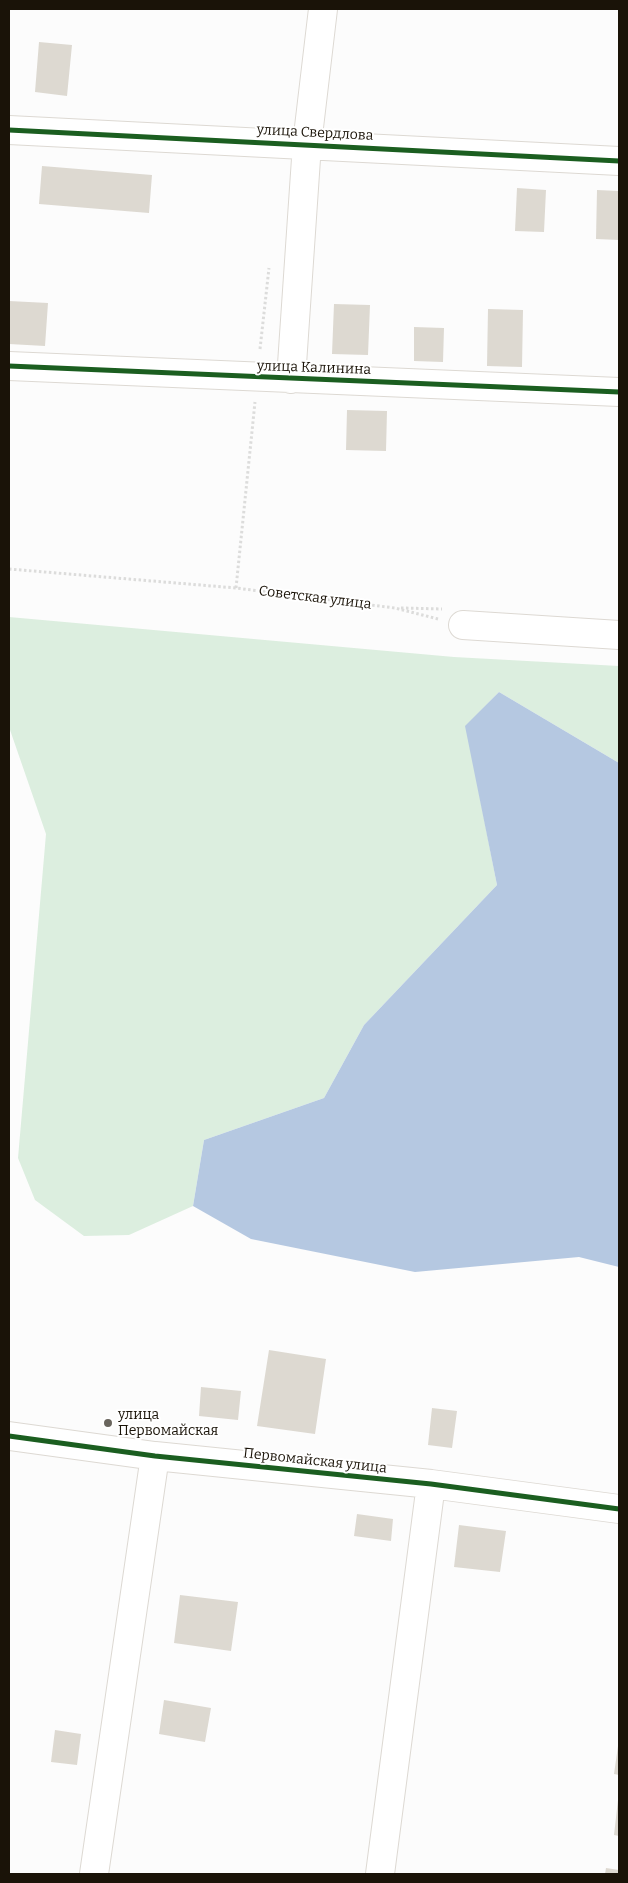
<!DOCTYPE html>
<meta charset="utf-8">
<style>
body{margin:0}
#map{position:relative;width:628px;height:1883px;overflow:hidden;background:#fcfcfc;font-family:Bitter,serif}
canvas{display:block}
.frame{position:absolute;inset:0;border:10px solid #1a1308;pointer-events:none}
</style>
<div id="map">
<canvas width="628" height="1883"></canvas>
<div class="frame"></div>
</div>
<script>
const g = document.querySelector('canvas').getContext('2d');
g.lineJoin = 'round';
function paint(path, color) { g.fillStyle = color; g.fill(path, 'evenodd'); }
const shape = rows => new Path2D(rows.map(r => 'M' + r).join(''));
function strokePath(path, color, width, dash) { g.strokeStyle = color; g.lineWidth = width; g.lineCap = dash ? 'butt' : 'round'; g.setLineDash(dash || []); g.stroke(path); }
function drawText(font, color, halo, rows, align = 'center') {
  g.font = font + ' Bitter,serif'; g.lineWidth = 4; g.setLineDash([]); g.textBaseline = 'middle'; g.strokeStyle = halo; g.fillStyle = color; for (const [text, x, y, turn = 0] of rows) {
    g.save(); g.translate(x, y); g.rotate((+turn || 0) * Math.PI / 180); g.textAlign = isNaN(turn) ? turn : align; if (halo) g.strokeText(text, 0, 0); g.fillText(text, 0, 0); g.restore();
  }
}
const green = shape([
 [9,617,454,657,619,666,619,763,499,692,466,726,497,885,364,1025,324,1098,204,1140,193,1206,129,1235,84,1236,35,1200,18,1158,46,834,9,727]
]);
const water = shape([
 [499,692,619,763,619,1267,579,1257,415,1272,251,1239,193,1206,204,1140,324,1098,364,1025,497,885,465,726]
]);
const building = shape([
 [39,42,72,45,67,96,35,92],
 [42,166,152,175,149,213,39,204],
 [517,188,546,190,544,232,515,231],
 [597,190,619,191,619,240,596,239],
 [9,301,48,303,45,346,9,344],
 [334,304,370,305,368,355,332,354],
 [488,309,523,310,522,367,487,366],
 [414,327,444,328,443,362,414,361],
 [347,410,387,411,386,451,346,450],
 [269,1350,326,1359,315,1434,257,1426],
 [201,1387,241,1391,238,1420,199,1416],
 [432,1408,457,1411,452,1448,428,1445],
 [357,1514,393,1519,391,1541,354,1536],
 [459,1525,506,1531,500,1572,454,1567],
 [180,1595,238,1602,231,1651,174,1643],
 [164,1700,211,1708,205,1742,159,1734],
 [55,1730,81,1734,77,1765,51,1762],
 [618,1746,619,1746,619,1775,614,1774],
 [618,1800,619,1800,619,1836,614,1835],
 [606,1868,619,1870,619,1874,605,1874]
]);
const path = shape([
 [260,349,269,268],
 [9,569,236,588,395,608,438,619],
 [236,588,255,402],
 [401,608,442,609]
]);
const minor = shape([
 [9,130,619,161],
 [9,366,619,392],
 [291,379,307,144,323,9],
 [463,625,619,635],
 [9,1436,155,1456,431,1484,619,1509],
 [94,1874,155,1456],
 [380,1874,431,1484]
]);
const cycleway = shape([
 [9,130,619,161],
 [9,366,619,392],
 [9,1436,155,1456,431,1484,619,1509]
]);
const markers = [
 [108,1423,5,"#69655d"]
];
const streetNames = [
 ["улица Свердлова",315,133,3],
 ["улица Калинина",314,368,2],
 ["Советская улица",315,598,7],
 ["Первомайская улица",315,1461,6]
];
const poiNames = [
 ["улица",118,1415],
 ["Первомайская",118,1431]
];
paint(green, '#dceedf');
paint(water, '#b5c8e1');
paint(building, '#ddd9d1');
strokePath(minor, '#ddd9d3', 30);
strokePath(path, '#dcdcdb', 3, [2.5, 2.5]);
strokePath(minor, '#fff', 28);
strokePath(cycleway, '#1b5e20', 5);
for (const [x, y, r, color] of markers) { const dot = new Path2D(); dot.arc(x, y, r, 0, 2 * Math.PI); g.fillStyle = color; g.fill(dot); strokePath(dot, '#fff', 2); }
drawText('14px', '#1a1308', '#fff', streetNames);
drawText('14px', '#1a1308', '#fff', poiNames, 'left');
</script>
